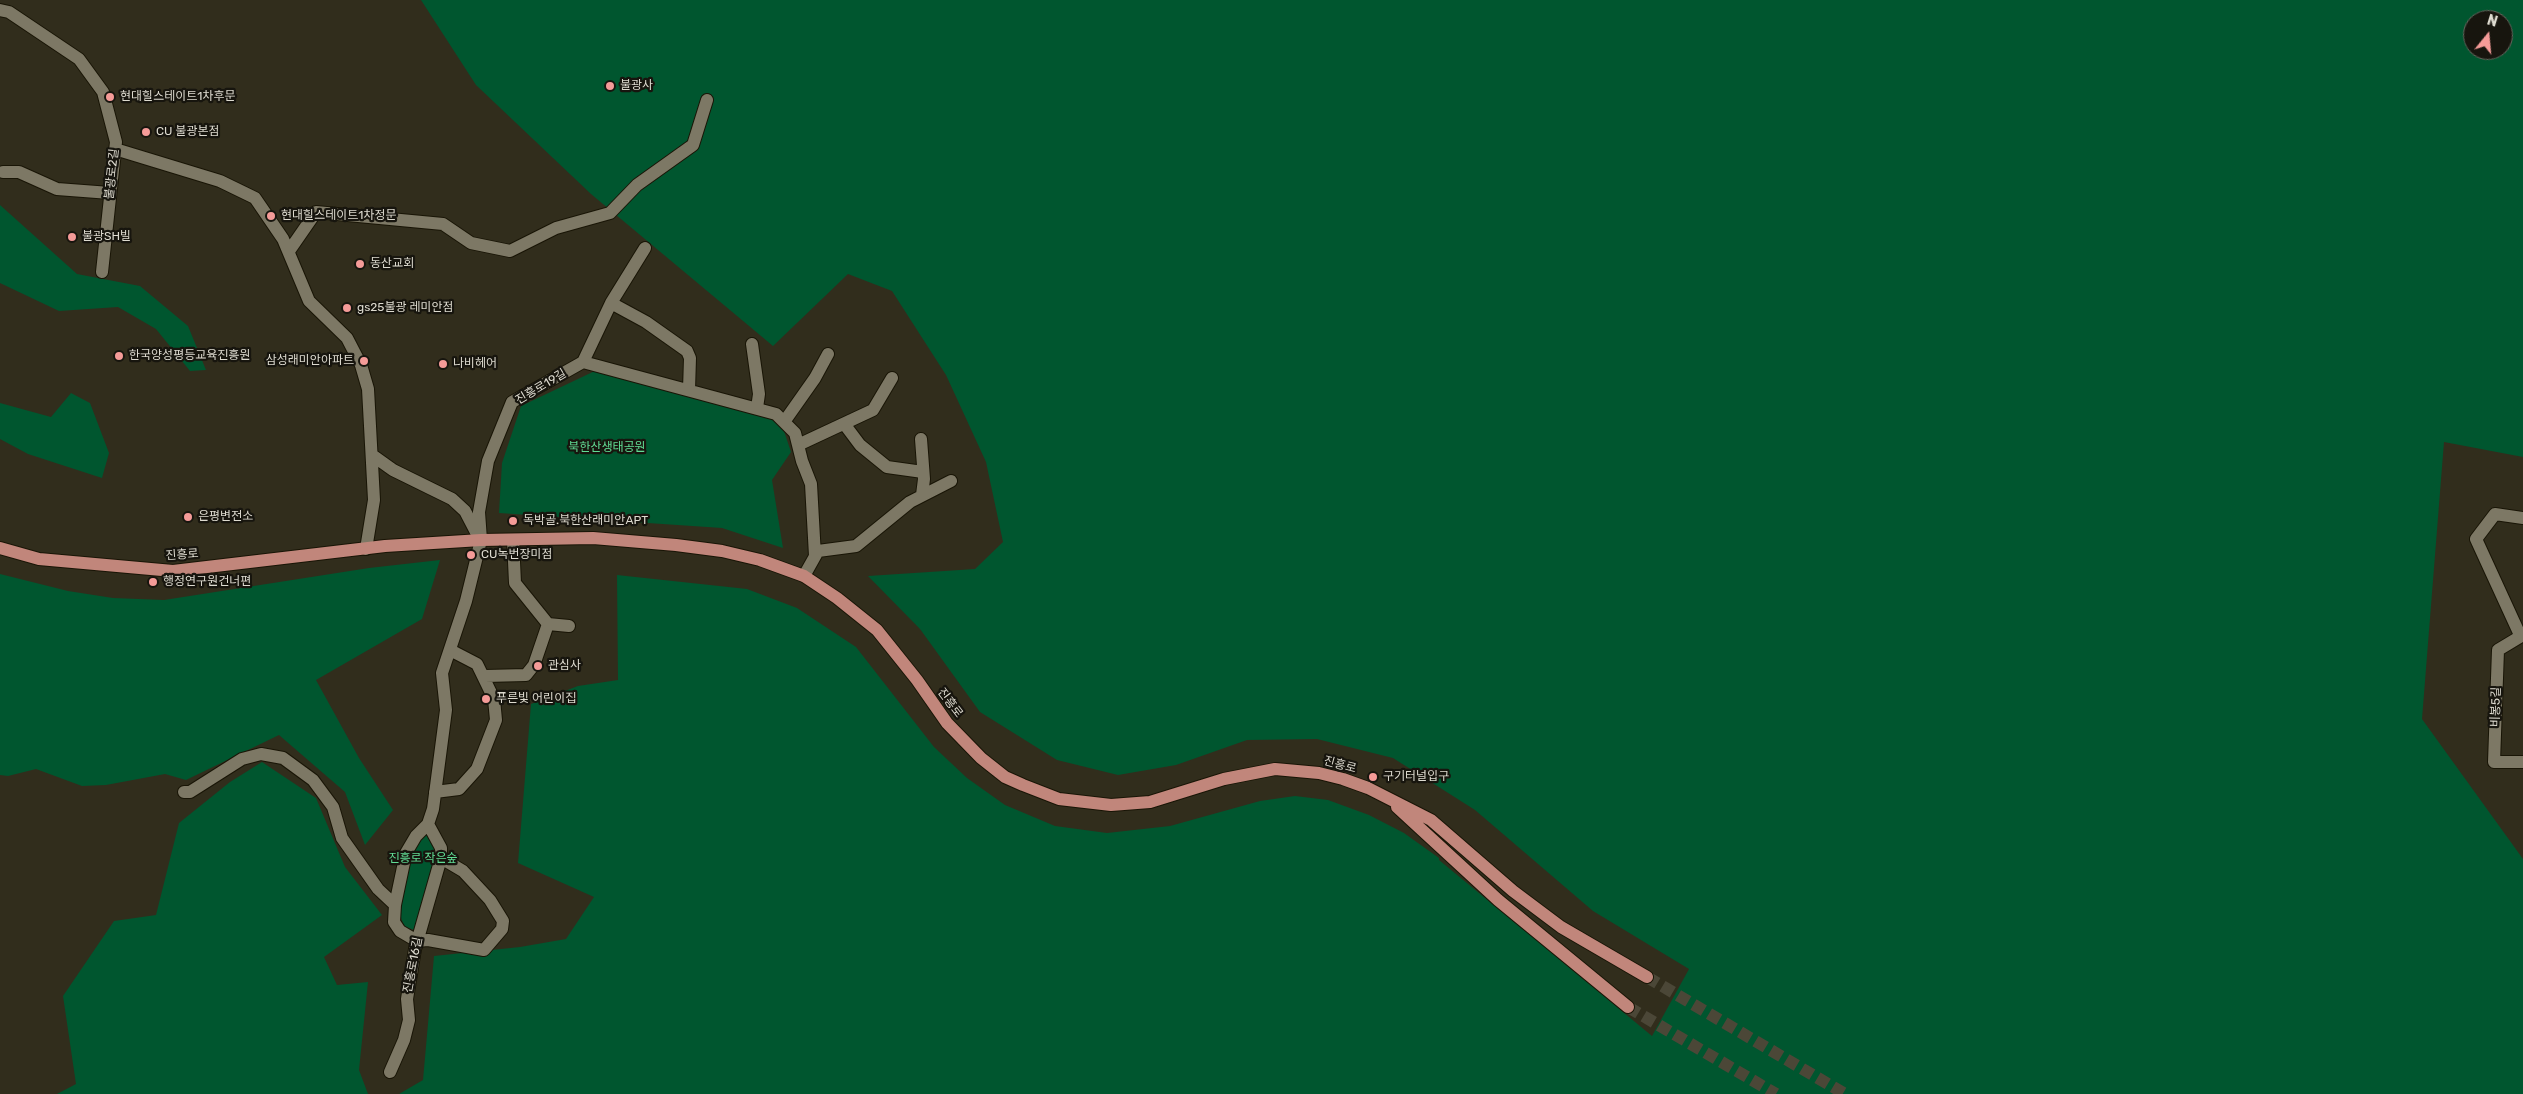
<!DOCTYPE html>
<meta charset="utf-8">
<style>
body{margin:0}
#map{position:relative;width:2523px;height:1094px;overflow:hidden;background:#312d1c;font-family:Rubik,sans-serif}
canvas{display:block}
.north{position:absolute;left:2463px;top:10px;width:50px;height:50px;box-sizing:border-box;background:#17150e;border:1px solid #67645c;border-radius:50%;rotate:17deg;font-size:14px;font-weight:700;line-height:20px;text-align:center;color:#dedbd0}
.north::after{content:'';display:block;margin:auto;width:18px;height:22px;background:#f59b98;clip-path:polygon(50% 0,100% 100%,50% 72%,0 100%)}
</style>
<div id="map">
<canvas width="2523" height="1094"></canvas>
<div class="north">N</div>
</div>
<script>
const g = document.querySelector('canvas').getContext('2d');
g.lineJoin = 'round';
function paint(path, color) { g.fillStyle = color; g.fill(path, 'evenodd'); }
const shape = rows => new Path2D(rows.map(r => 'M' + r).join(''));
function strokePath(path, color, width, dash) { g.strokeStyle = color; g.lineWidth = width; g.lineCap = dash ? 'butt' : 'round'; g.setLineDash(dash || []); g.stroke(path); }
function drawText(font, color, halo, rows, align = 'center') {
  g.font = font + ' Rubik,"Noto Sans KR",sans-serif'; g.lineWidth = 4.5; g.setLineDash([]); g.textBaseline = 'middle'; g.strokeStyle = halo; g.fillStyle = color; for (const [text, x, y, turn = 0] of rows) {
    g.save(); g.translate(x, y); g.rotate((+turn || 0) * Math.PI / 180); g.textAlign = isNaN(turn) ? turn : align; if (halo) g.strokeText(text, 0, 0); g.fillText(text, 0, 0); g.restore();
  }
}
const green = shape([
 [421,0,2523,0,2523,457,2444,442,2422,719,2523,859,2523,1094,399,1094,423,1080,434,956,520,947,566,939,594,897,518,863,531,704,578,686,618,680,617,575,747,589,797,608,856,647,934,747,967,778,1005,805,1055,826,1107,833,1170,826,1260,801,1295,796,1328,800,1369,815,1404,833,1439,858,1439,860,1652,1036,1689,969,1593,911,1475,810,1393,758,1317,739,1247,740,1176,765,1118,775,1057,760,980,712,920,629,868,576,975,569,1003,542,986,462,946,375,892,291,848,274,773,346,591,194,476,85],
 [2473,20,2503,20,2503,50,2473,50],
 [0,205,77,274,140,286,188,326,206,370,190,371,156,329,118,307,59,311,0,283],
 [599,369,781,422,791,452,772,480,783,548,722,528,499,513,502,463,521,406],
 [71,393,90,403,109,453,102,478,28,454,0,439,0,403,51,417],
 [440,560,422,619,316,680,359,758,393,810,365,845,345,792,279,735,186,780,165,774,106,785,82,786,36,769,8,776,0,775,0,574,68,591,113,598,164,600,369,568],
 [262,762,316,798,345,867,382,915,324,957,337,985,368,982,359,1070,368,1094,57,1094,76,1084,63,996,114,921,156,915,179,823,230,782],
 [425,831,434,840,438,858,416,931,404,926,400,915,410,848]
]);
const majorTunnel = shape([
 [1647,977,1845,1094],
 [1628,1007,1776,1094]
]);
const minor = shape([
 [0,10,9,12,79,59,103,92,116,142,102,272],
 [115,149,220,181,255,198,283,239,309,301,347,338,361,365,368,389,374,500,366,549],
 [3,172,19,172,57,189,110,193],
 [289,251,316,212,443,224,471,243,510,251,556,228,610,213,637,185,693,145,707,100],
 [611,303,646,322,687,351,690,358,689,390],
 [752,344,759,394,757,408],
 [583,362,776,414,795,433,802,461,811,484,815,556],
 [784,422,815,378,828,354],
 [845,425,860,445,887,467,923,472],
 [921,439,924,479,922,495],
 [798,445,873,410,892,378],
 [372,455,393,470,452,499,465,511,478,536],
 [513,540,515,583,548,624],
 [804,576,818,551,856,546,910,502,951,481],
 [2520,635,2476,539,2495,514,2523,518],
 [2523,635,2498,650,2494,762,2523,762],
 [485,676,526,675,534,665,548,624,569,626],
 [184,792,190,792,242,759,261,754,283,758,313,780,333,807,342,838,378,889,395,905],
 [435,792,459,789,477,769,496,720,494,699,477,664,450,650],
 [428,824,441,848,441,858,463,871,490,900,503,921,502,929,484,950,428,940,417,941,400,931,394,922,395,905,406,853,416,836,428,824,433,809,446,710,442,673,466,601,481,540,479,512,488,461,512,402,583,362,611,303,645,248],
 [390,1072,404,1040,409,1020,407,999,415,949,441,858]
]);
const major = shape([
 [0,548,39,559,173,571,385,546,481,540,593,538,676,545,722,551,760,560,804,576,837,598,877,630,917,680,947,723,981,758,1005,777,1023,785,1059,799,1111,805,1150,802,1224,779,1275,769,1319,773,1343,779,1368,788,1431,820,1513,891,1561,927,1647,977],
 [1397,807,1498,900,1628,1007]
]);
const markers = [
 [610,86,5,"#f59b98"],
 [110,97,5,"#f59b98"],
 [146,132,5,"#f59b98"],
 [271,216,5,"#f59b98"],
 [72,237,5,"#f59b98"],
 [360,264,5,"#f59b98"],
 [347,308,5,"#f59b98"],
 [119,356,5,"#f59b98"],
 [364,361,5,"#f59b98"],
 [443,364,5,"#f59b98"],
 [188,517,5,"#f59b98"],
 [513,521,5,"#f59b98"],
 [471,555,5,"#f59b98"],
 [153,582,5,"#f59b98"],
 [538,666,5,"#f59b98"],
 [486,699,5,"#f59b98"],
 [1373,777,5,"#f59b98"]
];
const poiNames = [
 ["불광사",620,86],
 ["현대힐스테이트1차후문",120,97],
 ["CU 불광본점",156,132],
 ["현대힐스테이트1차정문",281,216],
 ["불광SH빌",82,237],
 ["동산교회",370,264],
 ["gs25불광 레미안점",357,308],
 ["한국양성평등교육진흥원",129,356],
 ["삼성래미안아파트",354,361,"right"],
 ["나비헤어",453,364],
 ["은평변전소",198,517],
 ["독박골.북한산래미안APT",523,521],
 ["CU녹번장미점",481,555],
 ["행정연구원건너편",163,582],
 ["관심사",548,666],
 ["푸른빛 어린이집",496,699],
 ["구기터널입구",1383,777]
];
const streetNames = [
 ["불광로2길",112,174,-84],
 ["진흥로19길",541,387,-31],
 ["진흥로",182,555,-4],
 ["진흥로",950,703,53],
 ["비봉5길",2496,707,-88],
 ["진흥로",1340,765,15],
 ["진흥로16길",413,965,-79]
];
const parkNames = [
 ["북한산생태공원",607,448],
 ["진흥로 작은숲",423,859]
];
paint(green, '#00562f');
strokePath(majorTunnel, '#4b4737', 12, [12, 6]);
strokePath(minor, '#191506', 14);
strokePath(major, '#191506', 14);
strokePath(minor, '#7d7865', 12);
strokePath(major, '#c1867b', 12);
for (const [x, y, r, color] of markers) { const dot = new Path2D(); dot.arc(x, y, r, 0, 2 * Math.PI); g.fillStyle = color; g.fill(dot); strokePath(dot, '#17150e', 2); }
drawText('12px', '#dedbd0', '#17150e', poiNames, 'left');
drawText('12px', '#dedbd0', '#17150e', streetNames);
drawText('12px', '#61dd95', '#17150e', parkNames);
</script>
